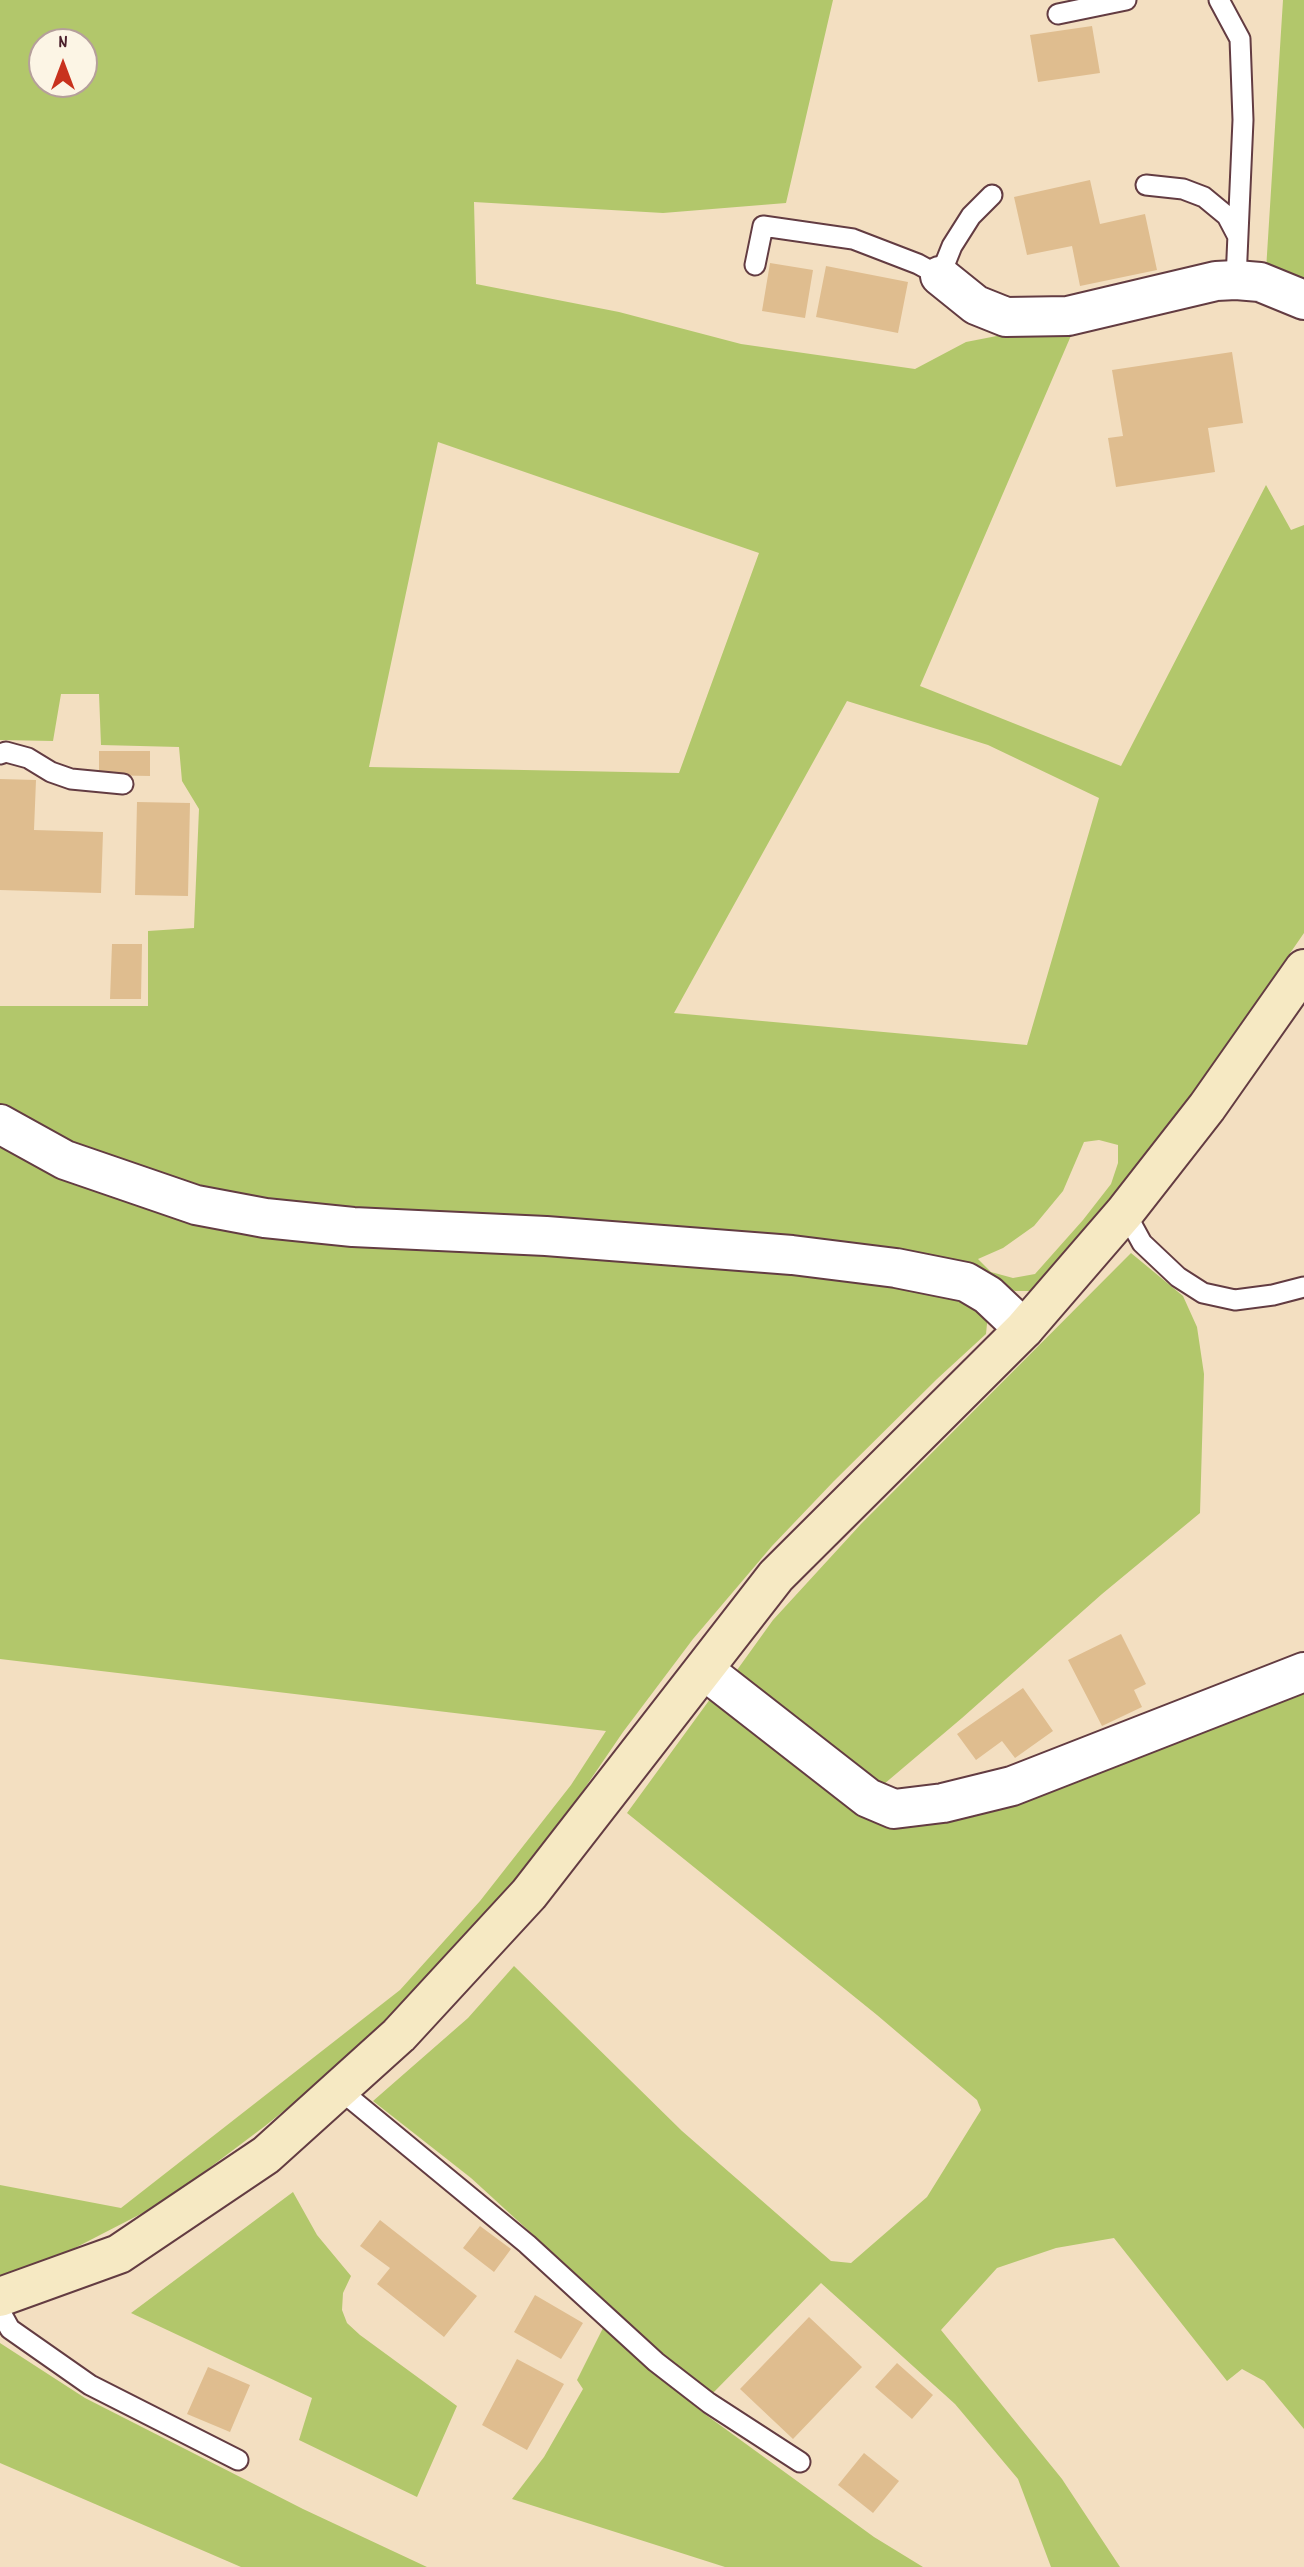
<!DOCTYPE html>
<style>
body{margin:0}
#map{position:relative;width:1304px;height:2567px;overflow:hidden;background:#f3dfc1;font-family:Dekko,sans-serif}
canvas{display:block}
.north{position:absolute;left:28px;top:28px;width:70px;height:70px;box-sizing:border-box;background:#fcf5e5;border:2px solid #b59f9b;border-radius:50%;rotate:0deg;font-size:19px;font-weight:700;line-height:28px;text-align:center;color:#4a1f2b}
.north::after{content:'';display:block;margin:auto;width:24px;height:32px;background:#c8321e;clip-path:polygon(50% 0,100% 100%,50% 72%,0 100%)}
</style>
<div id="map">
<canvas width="1304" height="2567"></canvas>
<div class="north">N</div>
</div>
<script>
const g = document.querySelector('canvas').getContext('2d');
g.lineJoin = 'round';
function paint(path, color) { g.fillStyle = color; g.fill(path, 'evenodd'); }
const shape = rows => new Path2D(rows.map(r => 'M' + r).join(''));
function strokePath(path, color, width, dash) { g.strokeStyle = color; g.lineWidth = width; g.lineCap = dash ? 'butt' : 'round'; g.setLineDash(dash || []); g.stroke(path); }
const green = shape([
 [0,0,833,0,786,203,663,213,474,202,476,284,619,312,741,344,915,369,966,342,1007,334,1073,331,920,686,1121,766,1266,485,1291,530,1304,525,1304,933,1170,1127,1123,1187,1032,1291,1015,1291,964,1271,262,1211,124,1169,0,1111,0,1006,148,1006,148,931,194,928,199,809,182,781,179,747,101,745,99,694,61,694,53,741,0,740],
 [42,42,84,42,84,84,42,84],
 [438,442,759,553,679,773,369,767],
 [847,701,988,745,1099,798,1027,1045,674,1013],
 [1099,1140,1118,1145,1118,1163,1111,1184,1083,1220,1035,1274,1013,1278,991,1272,978,1259,1003,1248,1034,1226,1063,1191,1084,1142],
 [1283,0,1304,0,1304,286,1266,270],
 [0,1134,59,1169,452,1240,958,1289,988,1314,986,1334,937,1379,834,1481,772,1546,693,1639,623,1732,550,1839,485,1923,352,2056,265,2126,164,2202,69,2251,0,2276,0,2185,121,2208,400,1990,480,1901,571,1785,606,1731,0,1659],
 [1131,1253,1183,1296,1197,1327,1204,1374,1200,1513,1102,1594,962,1718,877,1790,732,1677,773,1620,861,1524],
 [1304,1683,1304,2429,1264,2381,1242,2369,1227,2381,1114,2238,1056,2248,997,2268,941,2330,1062,2479,1120,2567,1051,2567,1018,2479,955,2404,821,2283,711,2395,661,2355,610,2305,471,2178,373,2101,468,2018,514,1966,682,2131,831,2261,851,2263,927,2197,981,2110,977,2100,877,2015,627,1813,713,1695,896,1823],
 [293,2192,317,2235,351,2276,343,2293,342,2310,347,2323,360,2335,457,2406,417,2497,299,2440,312,2398,131,2313],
 [604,2326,702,2412,874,2537,923,2567,725,2567,512,2499,544,2457,583,2389,577,2380],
 [0,2343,85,2398,303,2509,427,2567,241,2567,0,2463]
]);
const building = shape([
 [1092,26,1100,73,1038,82,1030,35],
 [1090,180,1100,224,1145,214,1157,270,1080,286,1072,246,1027,255,1014,197],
 [770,263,813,270,805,318,762,311],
 [826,266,908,282,898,333,816,317],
 [1232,352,1243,423,1208,428,1215,472,1116,487,1108,438,1123,436,1112,370],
 [99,751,150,751,150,776,99,775],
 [0,779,36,780,34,830,103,832,101,893,0,890],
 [137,802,190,803,188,896,135,895],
 [112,944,142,944,141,999,110,999],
 [1121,1634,1146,1684,1134,1690,1142,1707,1102,1726,1068,1660],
 [1023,1688,1053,1731,1015,1758,1002,1741,976,1760,957,1734],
 [380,2220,477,2296,444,2337,377,2284,390,2268,360,2246],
 [480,2226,511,2249,494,2272,463,2248],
 [535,2295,583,2323,561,2359,514,2332],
 [809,2317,862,2367,793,2439,740,2389],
 [517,2359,564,2384,527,2450,482,2425],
 [897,2363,933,2395,912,2419,875,2387],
 [208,2367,250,2385,230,2432,187,2414],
 [864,2453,899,2481,873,2513,838,2485]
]);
const lane = shape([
 [1219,0,1240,39,1243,120,1236,280],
 [1058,14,1126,0],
 [1146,185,1183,189,1204,197,1227,216,1237,235],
 [755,265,763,226,853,239,918,264,940,276,952,246,971,216,992,195],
 [0,754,6,752,28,758,51,772,71,779,123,784],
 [1125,1212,1142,1243,1178,1277,1203,1293,1235,1300,1273,1295,1304,1287],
 [339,2089,527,2244,656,2362,709,2403,800,2462],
 [0,2311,10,2329,90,2385,238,2460]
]);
const street = shape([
 [940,276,976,305,1006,317,1068,316,1216,281,1236,280,1260,282,1304,300],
 [0,1124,65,1160,196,1205,265,1218,353,1227,546,1236,792,1255,896,1268,966,1282,988,1295,1024,1329],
 [704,1670,868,1798,894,1809,943,1803,1012,1786,1304,1672]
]);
const secondary = shape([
 [0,2297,119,2254,266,2155,399,2035,529,1894,776,1576,1024,1329,1125,1212,1207,1107,1304,969]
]);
paint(green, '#b2c76b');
paint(building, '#dfbd8f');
strokePath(lane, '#633c42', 23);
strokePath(street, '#633c42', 42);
strokePath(secondary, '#633c42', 42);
strokePath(lane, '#fff', 19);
strokePath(street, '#fff', 38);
strokePath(secondary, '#f6e9c3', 38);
</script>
